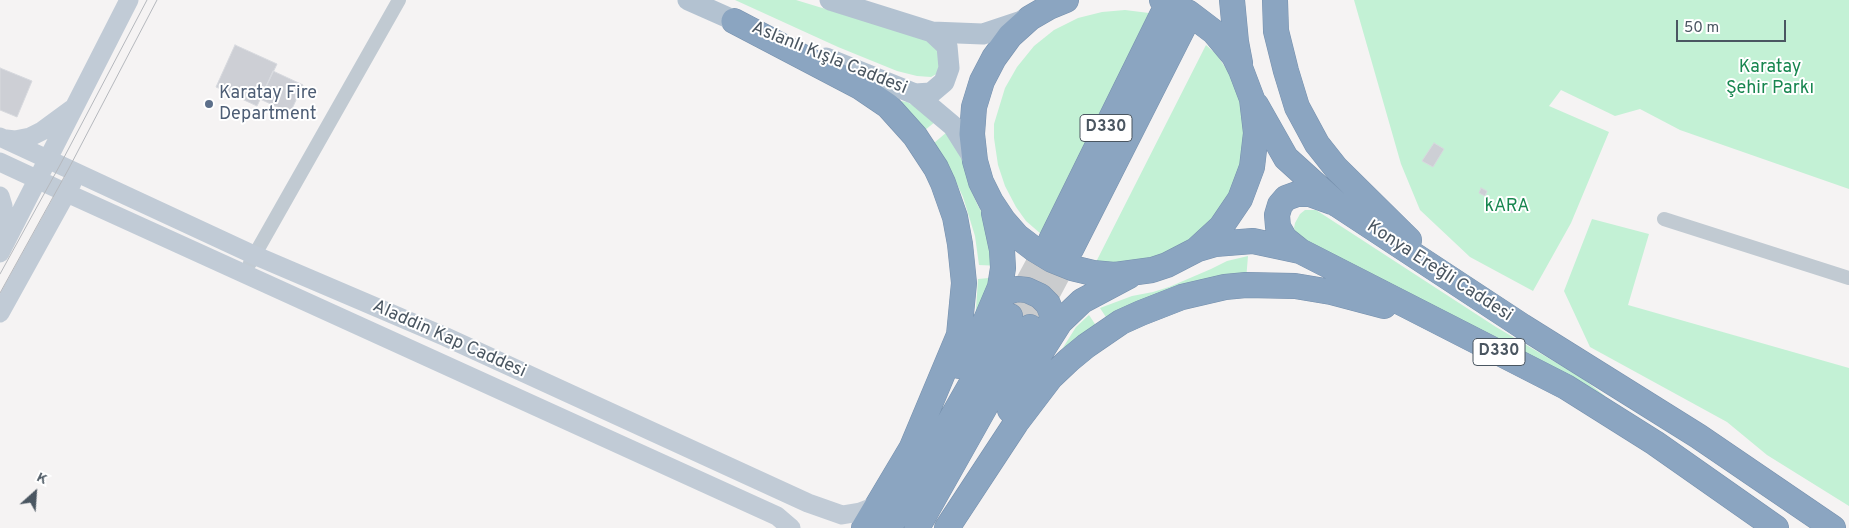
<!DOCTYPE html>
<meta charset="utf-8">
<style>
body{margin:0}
#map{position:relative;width:1849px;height:528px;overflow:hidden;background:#f5f3f3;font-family:Overpass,sans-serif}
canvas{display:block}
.north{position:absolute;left:10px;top:468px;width:50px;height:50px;-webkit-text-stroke:4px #fff;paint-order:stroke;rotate:26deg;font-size:14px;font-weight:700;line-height:20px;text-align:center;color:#4a5661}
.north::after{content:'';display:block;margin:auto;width:18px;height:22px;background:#4a5661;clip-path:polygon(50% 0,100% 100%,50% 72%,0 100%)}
.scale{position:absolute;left:1676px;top:20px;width:110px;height:22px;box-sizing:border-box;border:2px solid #4a5661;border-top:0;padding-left:6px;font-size:15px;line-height:18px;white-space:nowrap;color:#4a5661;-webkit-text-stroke:4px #fff;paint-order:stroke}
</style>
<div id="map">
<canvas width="1849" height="528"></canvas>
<div class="north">K</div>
<div class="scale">50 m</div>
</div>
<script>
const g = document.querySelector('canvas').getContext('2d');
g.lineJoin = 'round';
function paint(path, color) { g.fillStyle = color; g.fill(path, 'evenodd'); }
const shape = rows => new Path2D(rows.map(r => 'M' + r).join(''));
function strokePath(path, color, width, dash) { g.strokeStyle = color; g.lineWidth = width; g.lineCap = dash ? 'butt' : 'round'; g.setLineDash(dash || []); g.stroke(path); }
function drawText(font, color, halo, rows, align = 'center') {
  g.font = font + ' Overpass,sans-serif'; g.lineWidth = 4; g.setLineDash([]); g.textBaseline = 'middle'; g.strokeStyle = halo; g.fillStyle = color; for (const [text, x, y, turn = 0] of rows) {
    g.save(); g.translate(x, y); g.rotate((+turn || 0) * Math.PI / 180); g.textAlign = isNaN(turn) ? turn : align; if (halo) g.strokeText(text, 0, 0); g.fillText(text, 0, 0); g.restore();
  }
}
const green = shape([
 [735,0,796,0,927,40,937,44,940,72,931,77,917,76,897,71,838,47],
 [1354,0,1849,0,1849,189,1680,130,1640,109,1615,116,1561,90,1549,106,1609,132,1571,223,1533,291,1470,257,1420,210,1401,164],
 [1125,10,1149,13,1041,234,1026,221,1016,207,1005,186,998,165,994,138,994,124,1005,88,1017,67,1034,46,1054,30,1078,18,1102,12],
 [1206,45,1217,55,1239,88,1247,164,1210,228,1166,256,1119,265,1096,262],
 [895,100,907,102,930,115,935,122,925,130],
 [947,132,963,157,971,190,978,206,988,222,1001,266,979,265,975,236,963,197,950,169,934,143],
 [1305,210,1316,210,1496,327,1582,378,1605,396,1600,398,1298,237,1294,228,1295,223,1300,214],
 [1592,219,1649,234,1628,305,1849,368,1849,506,1767,455,1727,422,1590,347,1564,291],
 [1248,256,1246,280,1113,328,1100,308,1132,296,1153,292,1169,287,1211,269,1227,261],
 [1000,277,975,324,978,279],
 [1089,315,1101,333,1047,373,1076,327]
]);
const building = shape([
 [235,45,277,64,257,106,216,87,235,45],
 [0,68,32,81,17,117,0,110,0,68],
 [273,71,303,85,290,113,260,99,273,71],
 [1434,143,1444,149,1433,167,1422,161,1434,143],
 [1481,188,1487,191,1485,196,1479,193,1481,188],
 [1508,205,1514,208,1512,213,1506,210,1508,205]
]);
const highwayTunnel = shape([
 [1010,316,1051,240],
 [1030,327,1071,249]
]);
const street = shape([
 [1664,219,1849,278],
 [250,263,399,0]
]);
const secondary = shape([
 [0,137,254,255,446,337,808,503,842,515,860,512,873,507,880,498],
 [6,139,15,140,30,137,42,131,72,109],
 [0,162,58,189,777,516,791,528],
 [0,196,3,206,4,227,2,243],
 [0,253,129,0],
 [0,313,72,183]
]);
const primary = shape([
 [688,0,749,27],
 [830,0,932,32,983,34,1028,19],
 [826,58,915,94,953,126,975,161],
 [915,94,931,93,944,82,949,68,947,46,932,32]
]);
const highway = shape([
 [1066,0,1049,7,1030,18,1010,36,994,58,982,81,974,107,972,134,975,161,981,182,991,202,1003,220,1017,236,1034,249,1052,260,1072,268,1093,273,1115,275,1152,270,1167,265,1196,250,1221,227,1240,199,1252,167,1256,133,1252,99,1241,70,1234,56,1214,32,1189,13,1162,0],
 [1232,0,1236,42,1240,63],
 [1275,0,1276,31,1286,71,1297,107,1317,144,1336,168,1409,240],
 [734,21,860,87,888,106,915,136,936,168,943,183,955,217,960,244,964,283,959,335,912,447],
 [1256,105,1286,158,1338,205,1522,326,1698,436,1833,528],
 [1051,240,1162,15],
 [1071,249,1184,26],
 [1198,249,1215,244,1253,241,1300,251,1566,387,1655,443,1776,528],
 [1300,251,1285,239,1278,227,1277,215,1280,205,1286,198,1297,194,1310,194,1332,202],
 [992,307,1007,292,1017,289,1027,290,1040,296,1048,304,1052,314,1050,335],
 [959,366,986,320,1000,287,1003,268,1002,250,994,213],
 [1010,410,1034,363,1060,322,1082,301,1129,276],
 [864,528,920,434],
 [889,528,1010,316],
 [917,528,1030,327],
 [947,528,1016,423,1051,377,1069,360,1086,346,1121,322,1141,313,1182,297,1225,287,1246,285,1295,286,1331,292,1384,306]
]);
const tram = shape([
 [0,274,60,165,147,0],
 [0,293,68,170,157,0]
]);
const markers = [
 [209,104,5,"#5c6f8a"]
];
const shields = [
 [1106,128,52],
 [1499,352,52]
];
const shieldNames = [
 ["D330",1106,128],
 ["D330",1499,352]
];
const streetNames = [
 ["Aslanlı Kışla Caddesi",829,59,22],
 ["Konya Ereğli Caddesi",1439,272,33],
 ["Aladdin Kap Caddesi",449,340,24]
];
const parkNames = [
 ["Karatay",1770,68],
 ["Şehir Parkı",1770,89],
 ["kARA",1507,207]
];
const serviceNames = [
 ["Karatay Fire",219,94],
 ["Department",219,115]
];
paint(green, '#c3f1d5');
paint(building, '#cdcfd5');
strokePath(building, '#d7d9de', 1);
strokePath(highwayTunnel, '#caccce', 25, [25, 12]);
strokePath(highway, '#7690ad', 26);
strokePath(street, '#c1cad2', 14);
strokePath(secondary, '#c1cbd6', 19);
strokePath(primary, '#b3c2d1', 21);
strokePath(highway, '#8ba5c1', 25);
strokePath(tram, '#b5b8bd', 1);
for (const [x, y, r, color] of markers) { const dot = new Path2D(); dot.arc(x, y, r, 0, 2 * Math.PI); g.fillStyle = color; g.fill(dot); strokePath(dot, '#fff', 2); }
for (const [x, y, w] of shields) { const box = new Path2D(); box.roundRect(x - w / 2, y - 13.5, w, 27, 4); g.fillStyle = '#fff'; g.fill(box); strokePath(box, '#4a5661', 1); }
drawText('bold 16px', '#4a5661', null, shieldNames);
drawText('18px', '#4a5661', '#fff', streetNames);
drawText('18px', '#17864f', '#fff', parkNames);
drawText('18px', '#4e5e75', '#fff', serviceNames, 'left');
</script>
